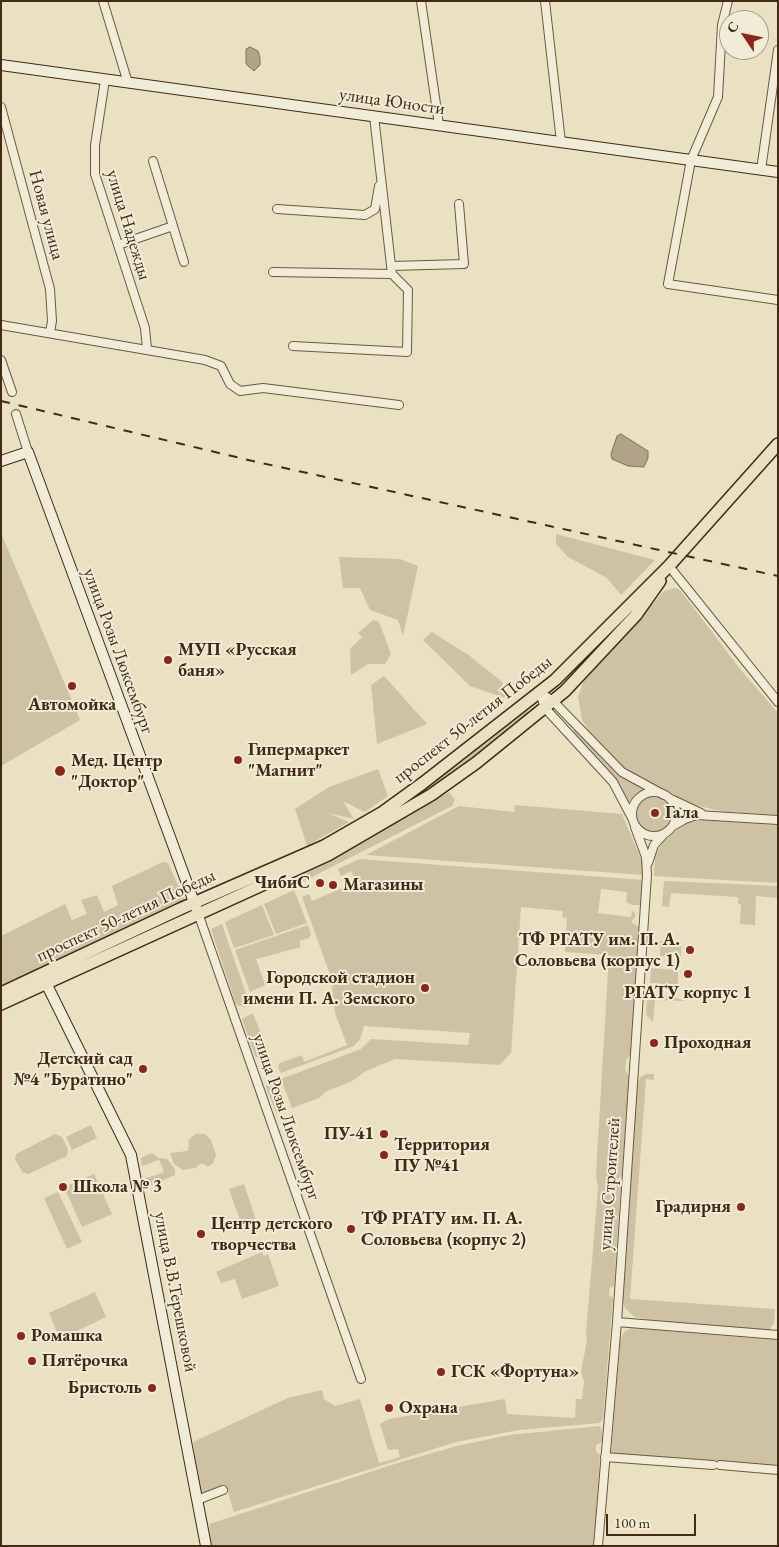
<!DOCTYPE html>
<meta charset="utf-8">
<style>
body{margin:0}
#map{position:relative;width:779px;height:1547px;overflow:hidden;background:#e9e1c1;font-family:"EB Garamond",serif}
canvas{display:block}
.frame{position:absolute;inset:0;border:2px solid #422a15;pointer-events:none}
.north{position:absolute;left:719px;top:10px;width:50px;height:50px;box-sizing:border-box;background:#f1ecd7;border:1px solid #ab9e89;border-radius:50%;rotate:304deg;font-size:14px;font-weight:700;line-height:20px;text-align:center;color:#422a15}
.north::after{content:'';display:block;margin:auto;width:18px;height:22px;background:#8f2418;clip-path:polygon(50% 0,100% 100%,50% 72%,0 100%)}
.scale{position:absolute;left:606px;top:1514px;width:90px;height:22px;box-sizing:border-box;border:2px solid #422a15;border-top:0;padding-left:6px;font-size:15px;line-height:18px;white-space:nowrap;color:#422a15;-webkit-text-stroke:4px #f1ecd7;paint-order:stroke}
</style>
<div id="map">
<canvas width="779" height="1547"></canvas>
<div class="frame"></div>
<div class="north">С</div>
<div class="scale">100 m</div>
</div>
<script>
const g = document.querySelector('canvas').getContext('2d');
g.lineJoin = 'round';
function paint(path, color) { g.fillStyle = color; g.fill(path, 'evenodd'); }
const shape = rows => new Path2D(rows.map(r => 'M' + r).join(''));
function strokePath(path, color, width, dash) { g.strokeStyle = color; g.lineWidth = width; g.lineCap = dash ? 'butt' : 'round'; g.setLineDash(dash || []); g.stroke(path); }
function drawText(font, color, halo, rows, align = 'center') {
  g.font = font + ' "EB Garamond",serif'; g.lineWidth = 4; g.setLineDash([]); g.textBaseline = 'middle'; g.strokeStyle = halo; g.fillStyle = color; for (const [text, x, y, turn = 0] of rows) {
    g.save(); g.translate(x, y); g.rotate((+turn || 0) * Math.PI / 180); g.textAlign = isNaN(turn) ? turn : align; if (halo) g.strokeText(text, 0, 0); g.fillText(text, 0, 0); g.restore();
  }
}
const green = shape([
 [1,533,80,720,1,766],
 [556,534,655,560,621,595,607,578,568,557,556,544],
 [339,557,400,559,418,566,403,636,398,620,370,610,360,588,343,588],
 [675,588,680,590,740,669,778,713,778,815,724,812,691,804,624,769,592,735,582,720,578,697,584,681,664,591],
 [373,620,379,622,391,654,385,664,368,664,351,675,350,649,362,637,358,633],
 [432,632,470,656,502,682,505,698,470,686,423,640],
 [384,676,427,724,377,744,371,685],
 [527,711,529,713,453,773,386,818,217,901,215,898,384,815,451,770],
 [575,729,618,774,646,790,635,798,631,806,614,778,572,732],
 [378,769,388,796,365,812,343,801,354,819,328,813,349,822,307,846,295,809,329,787],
 [449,792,455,800,452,806,298,884,297,879,300,874],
 '636 814a18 18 0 1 1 36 0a18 18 0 1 1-36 0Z',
 [515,805,622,814,644,866,644,875,366,855,459,806,514,812],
 [702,820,778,825,778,883,654,876,655,856,663,841,685,824],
 [359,859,644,880,643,905,632,905,626,902,627,892,601,889,598,913,631,917,632,910,636,915,631,922,639,927,631,1054,626,1060,625,1070,629,1076,622,1176,619,1177,618,1180,621,1182,614,1286,610,1287,609,1295,613,1298,603,1418,600,1423,519,1430,456,1442,234,1512,226,1486,200,1497,193,1442,288,1398,322,1390,324,1399,335,1406,360,1399,379,1463,400,1457,398,1449,388,1450,380,1424,389,1419,505,1399,507,1414,575,1418,576,1399,582,1399,584,1381,581,1372,587,1340,586,1334,598,1189,596,1174,609,955,565,952,567,918,562,917,563,911,521,907,511,1053,500,1065,395,1059,366,1071,352,1081,325,1092,319,1098,292,1108,281,1079,361,1049,371,1039,468,1045,470,1033,364,1026,360,1039,354,1046,281,1073,280,1072,278,1067,280,1063,302,1055,304,1062,347,1045,335,1013,331,977,302,897,309,894,312,901,356,882,351,871,341,876,338,869],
 [163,862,168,863,186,903,1,989,1,936,65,904,72,920,87,914,81,900,97,895,104,912,118,905,112,886],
 [664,881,778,886,778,898,756,896,755,925,740,924,741,904,738,904,738,897,671,893,669,907,662,906],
 [294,890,307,923,276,934,264,904],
 [262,905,274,935,234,948,225,922],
 [222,924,250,1005,244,1007,237,1005,235,1002,211,929],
 [308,925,311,934,309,938,299,941,301,947,256,959,265,985,250,992,235,950],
 [660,941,681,943,681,957,660,956],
 [651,968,678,970,678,985,650,983],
 [650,996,671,996,685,1001,655,1000,653,1022,646,1015,647,1000],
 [253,1013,271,1060,266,1062,255,1056,242,1019],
 [647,1074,654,1074,654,1080,646,1079,630,1299,775,1309,774,1323,769,1330,656,1321,635,1317,625,1308,623,1302,637,1085,640,1077],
 [277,1080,288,1110,277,1115,266,1088,267,1084],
 [91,1125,97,1138,72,1150,66,1137],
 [55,1134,62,1137,68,1149,67,1156,28,1174,22,1172,15,1159,16,1154],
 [196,1134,205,1134,211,1140,216,1155,213,1163,208,1167,202,1163,195,1168,183,1170,174,1164,170,1153,188,1151,189,1139],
 [152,1153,159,1158,167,1159,175,1169,175,1175,147,1187,146,1178,163,1173,164,1171,159,1160,142,1166,141,1158],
 [94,1174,112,1214,82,1227,64,1187],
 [244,1184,258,1227,244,1232,229,1189],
 [58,1192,82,1242,67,1249,44,1198],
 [262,1252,264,1256,268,1254,279,1286,242,1299,235,1279,221,1283,216,1272],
 [95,1292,106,1317,60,1339,49,1313],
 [631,1328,778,1340,778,1466,611,1456,620,1341,624,1332],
 [600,1426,602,1432,602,1442,596,1445,596,1451,600,1455,594,1546,211,1546,209,1524,401,1462,457,1446,509,1435]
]);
const water = shape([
 [250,47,258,51,260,58,260,65,254,71,246,64,246,49,250,47],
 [621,434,648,451,648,458,644,467,628,466,612,459,611,454,617,436,621,434]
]);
const street = shape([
 [103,1,128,83],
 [421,1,439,125],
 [545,1,561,142],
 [728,1,722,25,718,97,691,160,668,284,778,300],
 [105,80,95,145,95,174,145,328,147,349],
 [1,107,50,289,52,321,50,332],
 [153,161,184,262],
 [761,170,778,50],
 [277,209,365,215,375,209,379,186],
 [118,245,173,226],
 [391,266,464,264,459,204],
 [273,272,392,274],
 [1,325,205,360,221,366,230,384,240,391,263,388,399,405],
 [293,346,407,352,408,290,392,274,374,116],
 [1,360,12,392],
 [16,414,28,452],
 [669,566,778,702],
 [540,693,553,701,622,772,664,795],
 [540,693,545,708,613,782,632,818],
 '632 814a22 22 0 1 1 44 0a22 22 0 1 1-44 0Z',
 [671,799,701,813],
 [673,826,685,819,697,815,778,820],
 [648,863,654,845,663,835],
 [198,913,361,1379],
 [617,1322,778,1335],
 [605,1457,713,1465],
 [720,1465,778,1470],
 [197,1500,223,1490],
 [598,1546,617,1322,647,875,646,857,635,827]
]);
const secondary = shape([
 [1,65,778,172],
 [1,461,28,452,198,913],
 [43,977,131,1155,206,1546]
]);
const primary = shape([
 [1,993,180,909,324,846,383,812,423,783,555,680,669,566,778,444],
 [1,1004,328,855,431,795,476,763,565,691,636,615,660,581]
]);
const rail = shape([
 [1,401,257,462,778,576]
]);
const markers = [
 [168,660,5,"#8f2418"],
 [72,686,5,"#8f2418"],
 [238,760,5,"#8f2418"],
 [60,771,6,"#8f2418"],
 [655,813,5,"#8f2418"],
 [320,883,5,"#8f2418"],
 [333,885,5,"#8f2418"],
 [690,950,5,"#8f2418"],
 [688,974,5,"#8f2418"],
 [425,988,5,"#8f2418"],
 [654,1043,5,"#8f2418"],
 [143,1069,5,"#8f2418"],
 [384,1134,5,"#8f2418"],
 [384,1155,5,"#8f2418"],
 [63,1187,5,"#8f2418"],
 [741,1207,5,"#8f2418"],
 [351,1229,5,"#8f2418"],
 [201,1234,5,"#8f2418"],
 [21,1336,5,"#8f2418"],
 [32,1361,5,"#8f2418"],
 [441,1372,5,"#8f2418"],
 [152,1388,5,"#8f2418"],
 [389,1408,5,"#8f2418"]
];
const streetNames = [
 ["улица Юности",392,102,8],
 ["Новая улица",46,215,75],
 ["улица Надежды",128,225,73],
 ["улица Розы Люксембург",118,651,70],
 ["проспект 50-летия Победы",473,720,-38],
 ["проспект 50-летия Победы",126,916,-25],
 ["улица Розы Люксембург",286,1117,71],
 ["улица Строителей",610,1184,-86],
 ["улица В.В.Терешковой",175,1292,79]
];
const poiNames = [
 ["МУП «Русская",178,650],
 ["баня»",178,671],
 ["Автомойка",72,705,"center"],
 ["Гипермаркет",248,750],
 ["\"Магнит\"",248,771],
 ["Мед. Центр",71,761],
 ["\"Доктор\"",71,782],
 ["Гала",665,813],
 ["ЧибиС",310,883,"right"],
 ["Магазины",343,885],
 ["ТФ РГАТУ им. П. А.",680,940,"right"],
 ["Соловьева (корпус 1)",680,961,"right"],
 ["Городской стадион",415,978,"right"],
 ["имени П. А. Земского",415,999,"right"],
 ["РГАТУ корпус 1",688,993,"center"],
 ["Проходная",664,1043],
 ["Детский сад",133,1059,"right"],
 ["№4 \"Буратино\"",133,1080,"right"],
 ["ПУ-41",374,1134,"right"],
 ["Территория",394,1145],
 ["ПУ №41",394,1166],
 ["Школа № 3",73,1187],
 ["Градирня",731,1207,"right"],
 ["ТФ РГАТУ им. П. А.",361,1219],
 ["Соловьева (корпус 2)",361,1240],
 ["Центр детского",211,1224],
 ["творчества",211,1245],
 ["Ромашка",31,1336],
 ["Пятёрочка",42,1361],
 ["ГСК «Фортуна»",451,1372],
 ["Бристоль",142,1388,"right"],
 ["Охрана",399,1408]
];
paint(green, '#cdc2a4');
paint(water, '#b0a387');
strokePath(water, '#847359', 1);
strokePath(street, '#6c5840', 10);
strokePath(secondary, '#422a15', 12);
strokePath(primary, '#422a15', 14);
strokePath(street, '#f1ecd7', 8);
strokePath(secondary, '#f1ecd7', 10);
strokePath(primary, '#e9e1c1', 11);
strokePath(rail, '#422a15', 2, [9, 9]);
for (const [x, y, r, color] of markers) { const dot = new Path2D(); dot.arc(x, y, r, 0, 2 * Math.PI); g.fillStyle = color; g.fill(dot); strokePath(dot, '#f1ecd7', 2); }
drawText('18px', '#422a15', '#f1ecd7', streetNames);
drawText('bold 18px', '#422a15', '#f1ecd7', poiNames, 'left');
</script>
